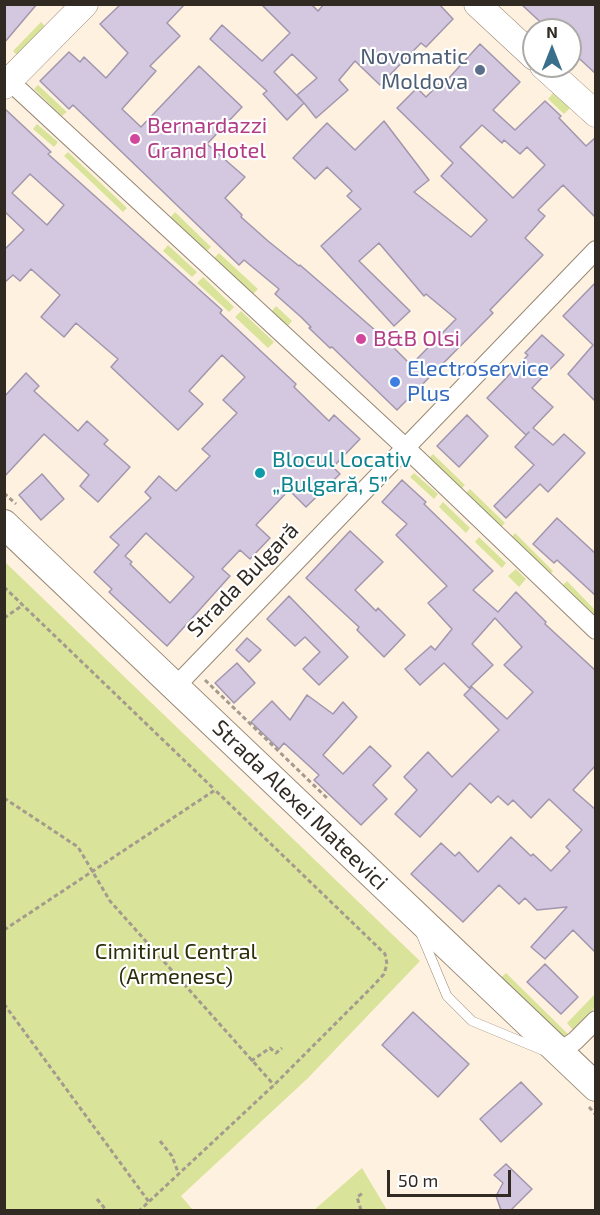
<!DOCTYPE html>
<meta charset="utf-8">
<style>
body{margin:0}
#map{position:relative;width:600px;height:1215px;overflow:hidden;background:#fff1e0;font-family:"Exo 2",sans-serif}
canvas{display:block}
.frame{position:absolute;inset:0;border:6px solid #302a22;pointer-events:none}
.north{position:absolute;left:522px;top:18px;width:60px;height:60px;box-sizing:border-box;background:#fff;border:2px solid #acaaa7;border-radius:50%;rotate:0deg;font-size:16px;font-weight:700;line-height:24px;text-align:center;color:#302a22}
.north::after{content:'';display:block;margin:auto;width:21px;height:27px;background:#396f8b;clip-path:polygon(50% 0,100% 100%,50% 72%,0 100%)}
.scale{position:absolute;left:387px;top:1170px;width:124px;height:27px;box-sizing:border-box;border:3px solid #302a22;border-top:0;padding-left:8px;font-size:18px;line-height:21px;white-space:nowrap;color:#302a22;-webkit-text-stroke:4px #fff;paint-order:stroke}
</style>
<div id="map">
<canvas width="600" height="1215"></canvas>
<div class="frame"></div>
<div class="north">N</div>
<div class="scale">50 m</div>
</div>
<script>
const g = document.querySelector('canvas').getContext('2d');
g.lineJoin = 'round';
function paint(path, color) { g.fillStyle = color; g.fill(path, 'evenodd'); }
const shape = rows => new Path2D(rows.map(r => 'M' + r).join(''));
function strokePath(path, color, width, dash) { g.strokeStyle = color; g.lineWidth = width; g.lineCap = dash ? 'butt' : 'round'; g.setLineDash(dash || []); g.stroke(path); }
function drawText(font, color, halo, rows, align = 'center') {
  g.font = font + ' "Exo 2",sans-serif'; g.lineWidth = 4.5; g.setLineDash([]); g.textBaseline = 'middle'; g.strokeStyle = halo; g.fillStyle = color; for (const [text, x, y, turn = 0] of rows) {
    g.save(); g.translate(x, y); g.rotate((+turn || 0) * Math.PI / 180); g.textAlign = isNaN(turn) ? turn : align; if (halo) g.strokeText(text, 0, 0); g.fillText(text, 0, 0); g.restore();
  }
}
const green = shape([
 [41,22,48,29,20,58,13,51],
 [38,85,67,112,62,116,34,89],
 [553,93,570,108,564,114,548,99],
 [37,124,58,142,54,147,33,129],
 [68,152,127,208,123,212,64,156],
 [175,212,211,247,206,252,170,218],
 [168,245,197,272,192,277,163,251],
 [219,253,258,289,252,295,213,259],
 [203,277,234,307,229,312,197,283],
 [276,306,292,321,287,327,271,312],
 [241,311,274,342,268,348,235,317],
 [433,454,465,485,460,490,428,459],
 [414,473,438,494,434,499,410,477],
 [470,489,505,523,500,528,465,494],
 [443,502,470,528,466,533,439,507],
 [515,533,553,571,549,575,511,538],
 [479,537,506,563,502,568,475,542],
 [4,561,420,961,308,1078,181,1196,193,1210,5,1210],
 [516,569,526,579,519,587,508,576],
 [567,581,595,610,595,619,562,586],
 [506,973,568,1034,562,1038,497,981],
 [595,994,595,1007,573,1030,567,1023],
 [362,1168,387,1210,314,1210]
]);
const building = shape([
 [4,4,37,4,4,43,4,4],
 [121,4,185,4,167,23,180,36,150,66,156,71,122,109,141,127,199,66,242,107,207,144,245,177,225,198,242,215,241,217,268,241,299,266,300,265,383,337,411,365,456,319,426,294,424,296,379,243,359,261,410,311,394,326,321,246,361,209,347,196,352,191,327,167,315,179,293,158,327,123,355,150,384,121,429,180,414,192,471,237,487,220,441,176,453,163,397,108,417,88,426,97,445,78,447,80,480,44,520,82,493,110,515,130,545,101,561,116,559,118,586,146,596,137,596,218,563,185,538,210,545,216,525,238,543,255,490,310,493,313,397,410,332,347,330,348,309,328,311,327,301,317,275,294,279,289,244,260,239,265,73,105,69,109,40,81,69,52,80,62,84,57,106,78,128,53,100,24,121,4],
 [482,125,502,143,504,140,520,154,527,147,545,165,513,198,460,147,482,125],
 [261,4,311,4,318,11,324,4,439,4,453,19,426,47,421,43,380,85,355,61,339,80,348,90,316,118,304,103,287,120,263,94,267,91,210,39,222,25,262,61,290,33,261,4],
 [292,54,317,78,297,95,303,102,274,72,292,54],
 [521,4,596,4,596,74,570,50,570,30,549,30,521,4],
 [4,108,51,152,48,154,222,310,220,313,296,384,294,387,329,421,334,415,360,439,333,467,340,474,306,507,289,490,256,525,270,538,250,559,240,550,222,569,230,576,167,646,109,592,112,589,94,572,119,545,110,537,151,498,145,492,159,476,176,491,210,456,202,449,237,413,223,400,245,377,222,355,189,391,203,404,178,430,111,367,118,359,76,323,64,337,41,317,60,295,31,269,20,281,13,275,4,283,4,250,24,230,4,211,4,108],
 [30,174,64,205,47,225,12,193,30,174],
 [146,533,194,577,170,603,130,564,132,562,125,556,146,533],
 [596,282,596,402,568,374,593,345,563,316,596,282],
 [542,335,564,355,532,388,553,407,533,428,553,445,564,434,585,453,548,492,540,484,506,518,494,506,534,465,515,447,529,432,526,435,487,398,528,355,525,353,542,335],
 [26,373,39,386,34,391,78,431,87,421,108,440,104,444,130,467,98,502,80,486,89,475,44,434,4,477,4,397,26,373],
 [467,415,488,436,459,467,437,446,467,415],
 [42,474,64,499,41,520,19,495,42,474],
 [402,480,426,502,424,504,493,571,473,590,498,612,516,592,546,622,545,624,596,671,596,765,573,790,596,810,596,953,573,930,545,959,531,947,567,907,537,910,525,898,519,904,499,885,463,922,411,874,441,843,455,856,459,852,478,872,511,837,531,856,533,854,551,871,570,851,566,847,582,830,549,799,531,818,513,800,508,805,498,796,491,803,470,783,420,837,395,814,417,790,404,777,428,752,452,777,499,730,464,695,472,687,507,719,533,692,504,665,522,647,495,618,472,644,493,665,469,688,444,663,420,685,405,669,431,646,435,650,452,629,428,603,447,586,396,535,407,524,382,502,402,480],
 [557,518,596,554,596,596,557,560,554,563,533,544,557,518],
 [350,531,383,562,355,590,376,611,378,608,405,635,384,657,357,630,359,627,306,578,350,531],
 [289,596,348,657,319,685,303,669,320,652,305,637,295,646,267,619,289,596],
 [247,638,261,650,249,662,236,650,247,638],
 [237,663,255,683,234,703,215,683,237,663],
 [307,695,333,714,343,702,357,717,323,755,343,774,370,746,391,766,373,785,387,799,361,825,314,780,319,775,284,743,279,749,251,722,272,701,290,720,307,695],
 [545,964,578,997,561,1014,527,982,545,964],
 [413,1012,469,1064,438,1097,382,1045,413,1012],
 [521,1082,542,1104,501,1142,480,1119,521,1082],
 [506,1164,532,1189,511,1210,501,1210,496,1196,503,1183,494,1175,506,1164]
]);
const path = shape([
 [4,493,16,504],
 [4,587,215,790],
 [4,618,23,605],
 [205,680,328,799],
 [4,798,78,847,110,901,274,1085],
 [4,930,215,790,385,954,387,964,384,974,373,986,274,1085,140,1210],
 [4,1004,149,1202],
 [251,1061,270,1048,276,1053,282,1048],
 [589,1107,596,1115],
 [160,1141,172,1156,179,1175],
 [97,1199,106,1210],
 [361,1210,357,1197,363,1193]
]);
const service = shape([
 [421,934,447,996,472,1021,542,1050]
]);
const minor = shape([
 [4,76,406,448,596,630],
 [176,686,596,250],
 [559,1052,575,1041,596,1020]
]);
const secondary = shape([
 [477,4,534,57],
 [543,66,596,114],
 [4,86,85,4]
]);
const primary = shape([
 [4,524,596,1087]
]);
const markers = [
 [480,70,6,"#5c6f8a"],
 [135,139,6,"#d1479c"],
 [361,339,6,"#d1479c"],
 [395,382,6,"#3f7fe0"],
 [260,473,6,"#0f9aa8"]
];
const serviceNames = [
 ["Novomatic",468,57],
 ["Moldova",468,82]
];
const hotelNames = [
 ["Bernardazzi",147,126],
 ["Grand Hotel",147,151],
 ["B&B Olsi",373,339]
];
const shopNames = [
 ["Electroservice",407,369],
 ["Plus",407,394]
];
const cultureNames = [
 ["Blocul Locativ",272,460],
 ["„Bulgară, 5”",272,485]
];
const streetNames = [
 ["Strada Bulgară",243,580,-46],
 ["Strada Alexei Mateevici",300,805,44]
];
const parkNames = [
 ["Cimitirul Central",176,952],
 ["(Armenesc)",176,977]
];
paint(green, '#d9e49a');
paint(building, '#d3c8df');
strokePath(building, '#a196ad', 1.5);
strokePath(service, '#988874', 10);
strokePath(minor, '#988874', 20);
strokePath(secondary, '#988874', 27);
strokePath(primary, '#988874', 30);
strokePath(path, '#a49a8d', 3, [4.5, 3]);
strokePath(service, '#fff', 9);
strokePath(minor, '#fff', 18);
strokePath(secondary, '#fff', 26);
strokePath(primary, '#fff', 28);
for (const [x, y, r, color] of markers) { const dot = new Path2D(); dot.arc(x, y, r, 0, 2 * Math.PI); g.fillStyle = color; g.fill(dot); strokePath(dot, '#fff', 2); }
drawText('22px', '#4e5e75', '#fff', serviceNames, 'right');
drawText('22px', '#b23c85', '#fff', hotelNames, 'left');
drawText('22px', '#366cbe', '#fff', shopNames, 'left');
drawText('22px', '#0d838f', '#fff', cultureNames, 'left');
drawText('22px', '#302a22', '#fff', streetNames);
drawText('22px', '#2a2e09', '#fff', parkNames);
</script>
